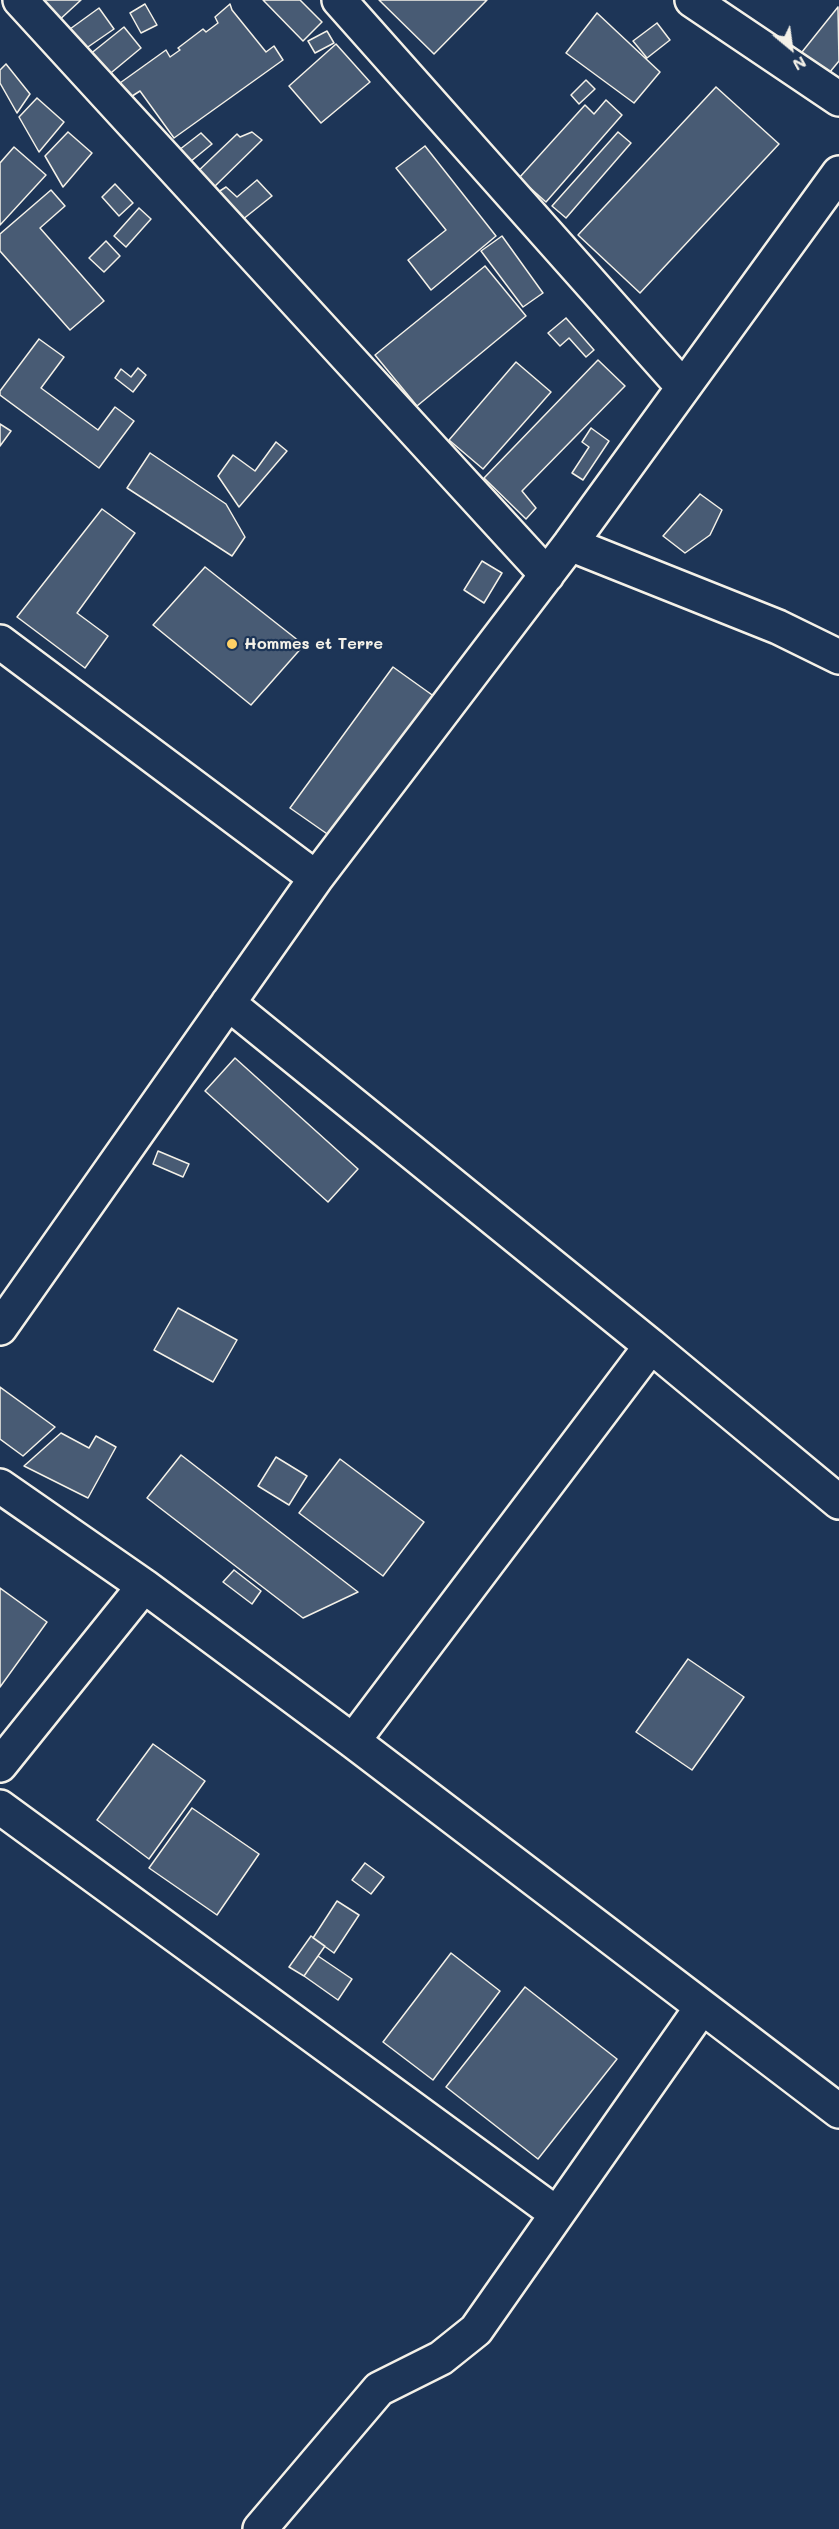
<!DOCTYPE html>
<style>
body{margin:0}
#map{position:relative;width:839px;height:2529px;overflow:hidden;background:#1d3557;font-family:Mali,sans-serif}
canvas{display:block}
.north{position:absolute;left:761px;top:18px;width:60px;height:60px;-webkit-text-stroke:4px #1d3557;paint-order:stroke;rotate:151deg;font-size:16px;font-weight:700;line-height:24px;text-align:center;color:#f4f1e8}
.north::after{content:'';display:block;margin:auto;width:21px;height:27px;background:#f4f1e8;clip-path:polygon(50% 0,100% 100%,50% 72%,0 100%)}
</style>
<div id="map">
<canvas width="839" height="2529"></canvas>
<div class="north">N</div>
</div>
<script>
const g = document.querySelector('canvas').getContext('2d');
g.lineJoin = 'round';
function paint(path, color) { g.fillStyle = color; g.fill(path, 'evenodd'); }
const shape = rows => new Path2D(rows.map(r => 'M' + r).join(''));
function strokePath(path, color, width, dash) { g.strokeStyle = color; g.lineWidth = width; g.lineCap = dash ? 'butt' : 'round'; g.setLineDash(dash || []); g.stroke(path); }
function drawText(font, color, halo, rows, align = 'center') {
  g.font = font + ' Mali,sans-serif'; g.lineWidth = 4.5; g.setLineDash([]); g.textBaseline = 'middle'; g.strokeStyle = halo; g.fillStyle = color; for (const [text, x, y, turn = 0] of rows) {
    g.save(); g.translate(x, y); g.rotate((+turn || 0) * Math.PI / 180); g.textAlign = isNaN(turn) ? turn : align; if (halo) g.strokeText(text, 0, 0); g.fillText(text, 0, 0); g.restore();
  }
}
const building = shape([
 [35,0,81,0,56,23,35,0],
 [263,0,300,0,322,22,303,41,263,0],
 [379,0,487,0,434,54,379,0],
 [145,4,157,25,141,33,130,13,145,4],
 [230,4,232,10,266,52,274,46,283,60,174,138,140,91,123,102,113,88,166,50,170,57,180,50,178,48,203,29,206,32,218,23,215,17,230,4],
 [838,7,839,61,820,84,794,62,838,7],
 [99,8,114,29,85,49,70,29,99,8],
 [597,13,660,72,634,103,566,53,597,13],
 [657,23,670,40,647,58,633,41,657,23],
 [124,27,141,48,106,77,89,55,124,27],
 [327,31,334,43,315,53,308,41,327,31],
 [336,44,370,82,321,123,289,86,336,44],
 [6,64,30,94,17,113,0,83,0,70,6,64],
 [586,80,595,89,579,104,571,95,586,80],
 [716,87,779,144,640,293,578,235,716,87],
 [37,98,64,122,39,152,19,117,37,98],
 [606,100,622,115,546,202,519,178,585,105,594,114,606,100],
 [68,132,92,153,63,187,45,156,68,132],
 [252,132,262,140,210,191,194,175,237,134,240,137,252,132],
 [618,132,631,143,566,218,552,206,618,132],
 [201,133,212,144,190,162,179,150,201,133],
 [425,146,496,236,431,290,408,260,446,230,396,168,425,146],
 [14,147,46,175,0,225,0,163,14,147],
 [257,180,272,196,237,224,212,196,226,187,237,197,257,180],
 [115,184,133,203,119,216,102,197,115,184],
 [51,190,65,206,40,228,104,301,70,330,0,251,0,234,51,190],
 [139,208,151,219,126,247,114,236,139,208],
 [502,236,543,293,523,307,481,251,502,236],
 [106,241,120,256,104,272,89,258,106,241],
 [485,266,526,316,417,406,375,355,485,266],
 [566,318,594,350,586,357,569,338,560,346,548,333,566,318],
 [39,339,64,357,41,388,98,430,115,407,134,421,99,468,0,395,0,391,39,339],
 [598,360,625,386,522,491,536,508,526,519,484,478,598,360],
 [516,362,551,392,483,469,449,440,516,362],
 [138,368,146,375,133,392,115,378,121,369,131,377,138,368],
 [0,424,11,431,0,446,0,424],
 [591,428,609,441,583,480,572,473,589,447,582,442,591,428],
 [276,442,287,451,239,507,218,476,233,455,255,471,276,442],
 [150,453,226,504,245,537,232,556,127,488,150,453],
 [700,494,722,510,710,535,685,553,663,536,700,494],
 [102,509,135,533,77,613,108,636,85,668,17,617,102,509],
 [482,561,502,573,484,603,464,590,482,561],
 [205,567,304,645,251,705,153,625,205,567],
 [393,667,435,697,333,838,290,808,393,667],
 [235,1058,358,1169,328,1202,205,1091,235,1058],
 [158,1151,189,1164,183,1177,153,1164,158,1151],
 [178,1308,237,1340,213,1382,154,1350,178,1308],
 [0,1387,55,1427,23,1456,0,1439,0,1387],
 [61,1433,89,1448,96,1436,116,1447,88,1498,24,1466,61,1433],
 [181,1455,358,1592,303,1618,147,1498,181,1455],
 [276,1457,307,1476,289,1505,258,1486,276,1457],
 [340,1459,424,1522,383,1576,299,1513,340,1459],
 [234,1570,261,1591,252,1604,223,1582,234,1570],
 [0,1588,47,1622,0,1687,0,1588],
 [688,1659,744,1697,692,1770,636,1732,688,1659],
 [153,1744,205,1781,149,1859,97,1820,153,1744],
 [192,1808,259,1854,217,1915,149,1868,192,1808],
 [365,1863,384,1877,371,1894,352,1880,365,1863],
 [337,1901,359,1915,334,1953,313,1938,337,1901],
 [311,1936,325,1946,304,1976,289,1967,311,1936],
 [451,1953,500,1991,433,2080,383,2042,451,1953],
 [318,1956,352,1979,338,2000,304,1976,318,1956],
 [525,1987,617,2059,538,2159,446,2087,525,1987]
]);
const minor = shape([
 [20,0,547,575],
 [339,0,683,387],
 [692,0,839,99],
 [570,544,778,627,839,657],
 [0,642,316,878],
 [228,1003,651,1346,353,1741],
 [0,1328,316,878,570,544,839,173],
 [651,1346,839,1502],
 [0,1486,144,1586,353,1741,839,2111],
 [0,1765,144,1586],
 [0,1807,557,2214],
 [260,2529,379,2389,441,2358,476,2330,702,2007]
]);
const markers = [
 [232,644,6,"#ffd166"]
];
const poiNames = [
 ["Hommes et Terre",244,644]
];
paint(building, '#485b74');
strokePath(building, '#f4f1e8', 1.5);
strokePath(minor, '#f4f1e8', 38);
strokePath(minor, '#1d3557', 33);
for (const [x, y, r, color] of markers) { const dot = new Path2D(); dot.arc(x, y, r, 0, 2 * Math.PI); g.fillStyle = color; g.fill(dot); strokePath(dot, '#1d3557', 2); }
drawText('bold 16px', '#f4f1e8', '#1d3557', poiNames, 'left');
</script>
